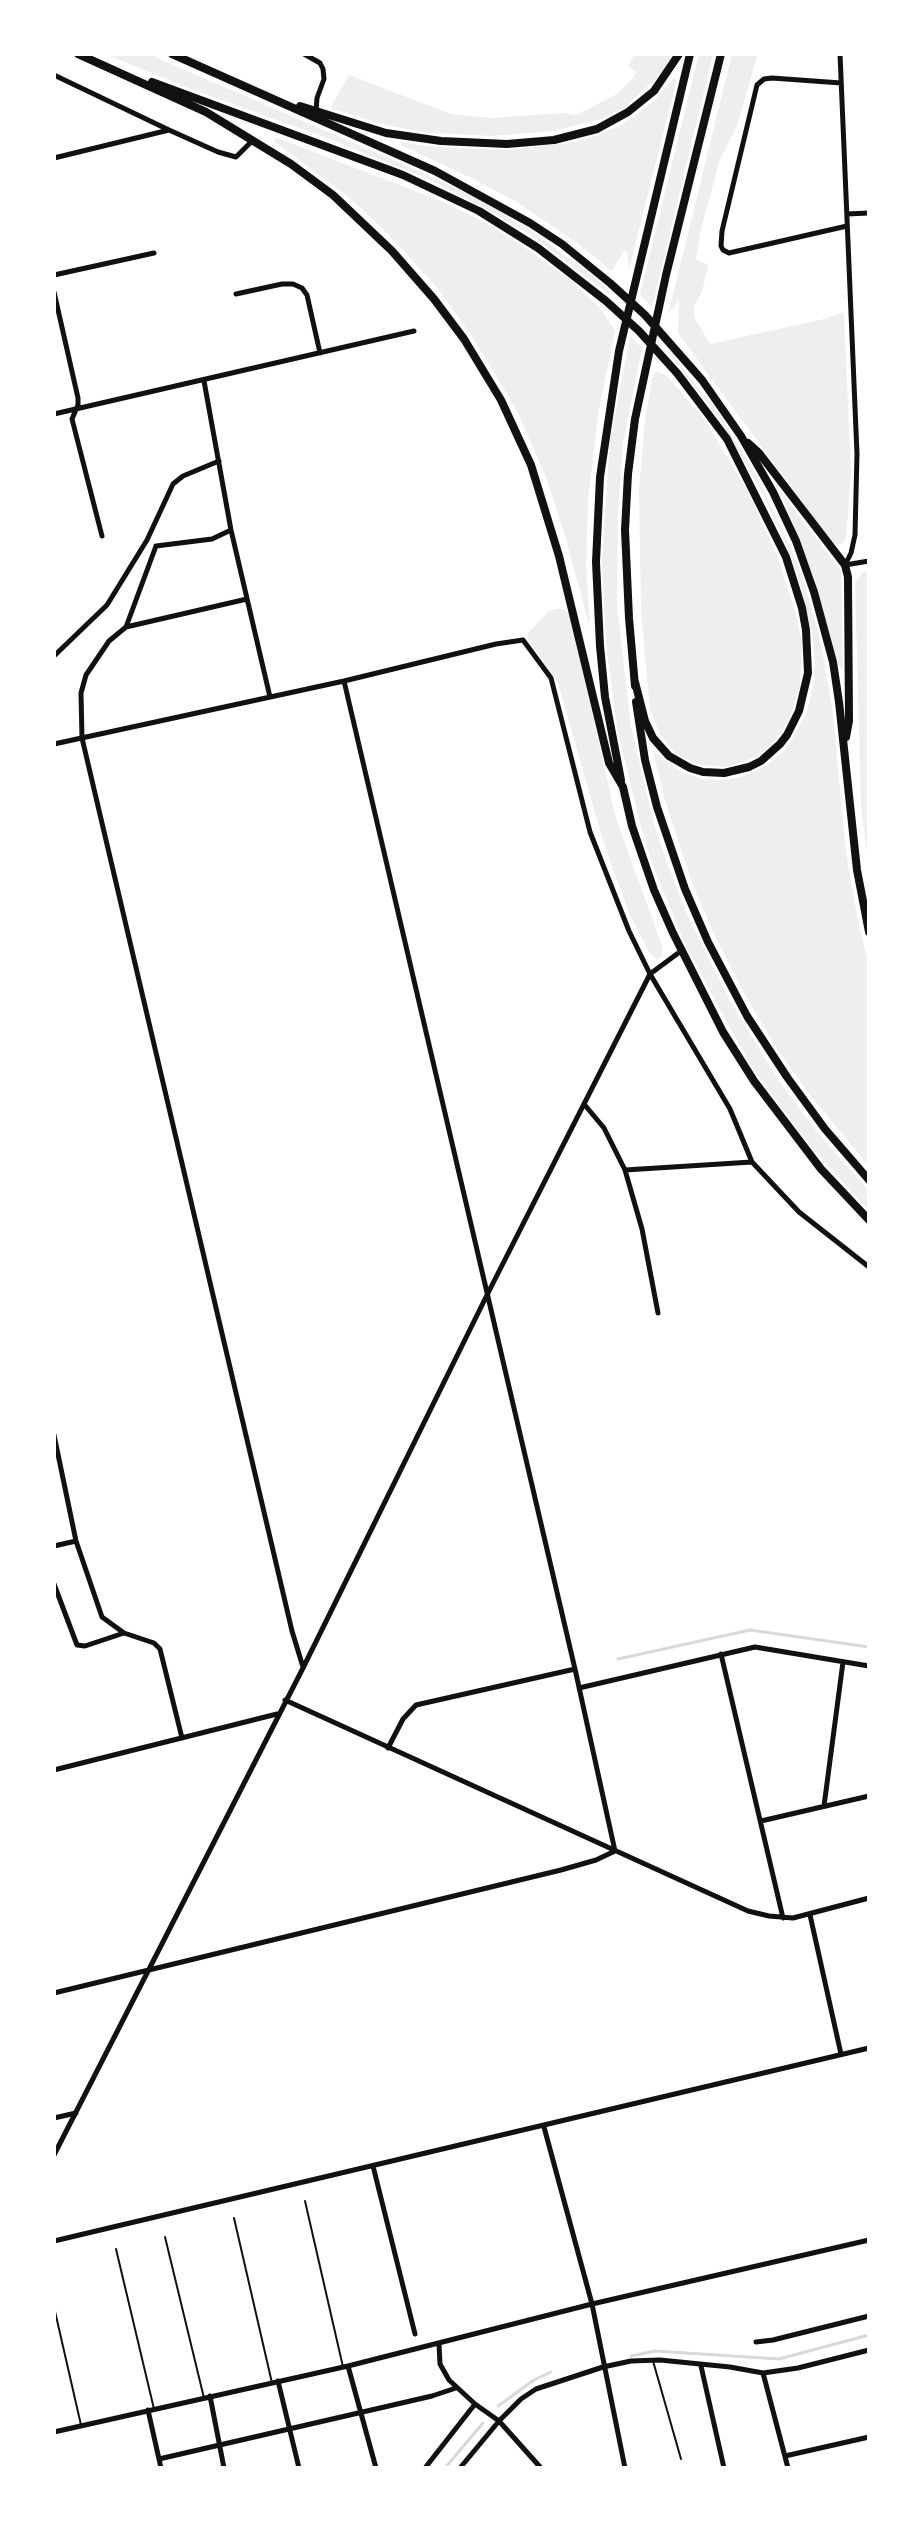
<!DOCTYPE html>
<style>
body{margin:0}
#map{position:relative;width:923px;height:2522px;overflow:hidden;background:#fff;font-family:Georgia,serif}
canvas{display:block}
.frame{position:absolute;inset:0;border:56px solid #fff;pointer-events:none}
</style>
<div id="map">
<canvas width="923" height="2522"></canvas>
<div class="frame"></div>
</div>
<script>
const g = document.querySelector('canvas').getContext('2d');
g.lineJoin = 'round';
function paint(path, color) { g.fillStyle = color; g.fill(path, 'evenodd'); }
const shape = rows => new Path2D(rows.map(r => 'M' + r).join(''));
function strokePath(path, color, width, dash) { g.strokeStyle = color; g.lineWidth = width; g.lineCap = dash ? 'butt' : 'round'; g.setLineDash(dash || []); g.stroke(path); }
const green = shape([
 [105,54,148,54,430,176,476,198,533,232,590,274,611,292,610,295,531,235,475,203,428,179,335,141,183,86],
 [635,54,673,54,662,73,624,108,601,119,554,131,491,136,431,133,385,125,330,108,349,75,451,114,490,118,563,113,576,115,617,94,632,79,636,72,628,66],
 [699,54,713,54,652,308,640,294],
 [732,54,758,54,737,126,719,162,700,233,696,259,708,265,702,292,694,306,694,317,710,344,824,319,844,312,851,475,846,539,842,544,834,544,831,541,678,333,679,300,668,314],
 [675,77,676,83,629,269,627,253,624,250,612,271,577,243,517,202,469,177,403,146,400,142,436,147,507,150,574,142,598,135,623,124,653,102],
 [275,137,441,201,488,224,530,251,572,282,601,309,615,331,599,409,588,499,586,567,590,629,566,539,546,477,515,407,471,335,436,286,383,229,351,199,275,142],
 [630,336,642,348,623,444,618,513,617,604,631,727,654,824,667,863,687,914,729,999,779,1081,817,1132,869,1191,869,1211,807,1142,754,1070,734,1035,685,944,653,866,641,827,617,728,606,643,602,562,610,441],
 [669,351,720,415,755,473,793,553,804,582,819,635,832,705,846,852,857,916,869,966,869,1166,811,1096,777,1049,745,995,713,932,692,883,665,800,653,751,681,772,702,779,727,780,743,776,764,767,783,752,791,741,806,714,813,688,815,662,813,638,801,588,792,559,766,500,721,421,668,352],
 [657,371,667,376,705,420,746,488,777,555,796,615,802,642,800,685,789,721,775,740,758,756,728,767,700,765,675,753,660,734,650,710,641,610,639,490,645,419,652,379],
 [781,492,841,571,843,669,839,667,814,578],
 [869,571,869,868,861,806,855,583,863,572],
 [556,609,563,609,569,613,616,818,662,946,662,956,657,960,649,952,630,915,614,872,599,827,558,683,528,639,528,633,548,612]
]);
const stream = shape([
 [618,1659,750,1630,869,1647],
 [631,2356,655,2351,779,2359,869,2335],
 [498,2406,534,2380,551,2372],
 [445,2468,483,2423]
]);
const service = shape([
 [305,2201,343,2367],
 [234,2218,272,2383],
 [165,2237,204,2398],
 [116,2249,154,2409],
 [54,2307,81,2425],
 [653,2361,681,2459]
]);
const minor = shape([
 [304,54,320,63,323,69,324,79,317,98,316,111],
 [840,54,857,454,855,535,851,553,845,565],
 [54,75,169,130],
 [841,83,772,78,764,79,757,85,722,231,721,246,723,250,729,253,847,226],
 [54,158,169,130,218,152,236,157,253,140],
 [847,214,869,213],
 [54,275,154,253],
 [54,292,78,398,78,405,72,419,102,536],
 [236,294,282,284,293,284,302,288,307,295,320,353],
 [204,381,231,530,270,697],
 [54,414,414,331],
 [156,546,126,627,109,641,86,675,81,693,82,738,292,1631,303,1667],
 [156,546,212,539,231,530],
 [845,565,869,561],
 [126,627,247,599],
 [54,656,107,605,147,540,173,484,183,476,219,461],
 [54,744,344,681,496,644,523,640,551,678,590,832,629,931,650,974,730,1109,752,1162,799,1212,869,1267],
 [584,1104,604,1128,625,1170,642,1229,658,1313],
 [625,1170,752,1162],
 [54,1435,76,1541,102,1617,124,1633,154,1643,160,1649,182,1738],
 [54,1546,76,1541],
 [54,1584,77,1645,85,1646,124,1633],
 [721,1654,783,1918],
 [579,1688,755,1647,869,1666],
 [285,1700,748,1911,769,1916,793,1918,869,1898],
 [388,1748,403,1719,416,1705,575,1669],
 [54,1770,277,1714],
 [824,1806,843,1662],
 [761,1821,869,1796],
 [810,1915,841,2054],
 [54,1993,561,1870,596,1860,615,1851,575,1669,344,681],
 [54,2118,76,2113],
 [544,2127,592,2304,625,2468],
 [54,2155,303,1668,487,1295,650,974,681,951],
 [373,2166,415,2334],
 [54,2241,869,2048],
 [756,2342,773,2340,869,2316],
 [439,2344,440,2364,449,2380,475,2404,499,2421,541,2468],
 [348,2366,376,2468],
 [701,2366,724,2468],
 [763,2373,788,2468],
 [278,2381,299,2468],
 [210,2396,224,2468],
 [148,2410,161,2468],
 [54,2432,348,2366,592,2304,869,2240],
 [785,2456,869,2437],
 [159,2459,432,2396,456,2388],
 [425,2468,475,2404],
 [460,2468,499,2421,521,2399,536,2389,603,2367,631,2361,660,2360,730,2367,763,2373,798,2368,869,2350]
]);
const trunk = shape([
 [78,54,206,112,291,164,333,195,392,251,434,299,464,339,501,400,531,465,559,556,609,763,623,787,632,826,654,890,673,933,723,1032,754,1081,821,1169,869,1220],
 [172,54,435,171,530,223,562,244,610,283,645,315,702,380,741,436,773,492,796,541,814,592,833,662,839,702,857,870,869,932],
 [152,82,403,175,479,211,538,248,606,301,639,331,677,373,727,439,786,557,802,608,806,630,808,673,799,711,787,735,780,744,761,761,749,767,724,773,703,772,690,768,669,756,653,738,645,721,635,682],
 [300,106,386,133,441,141,507,144,554,140,597,129,628,112,654,91,679,54],
 [748,443,759,453,845,565,848,577,849,721,846,737],
 [635,686,629,618,625,530,628,474,635,419,666,275,721,54],
 [636,702,645,760,657,807,685,889,708,942,747,1016,787,1077,825,1129,869,1180],
 [621,780,605,697,600,646,596,562,600,477,619,351,690,54]
]);
paint(green, '#eee');
strokePath(stream, '#d9d9d9', 3);
strokePath(service, '#111', 2);
strokePath(minor, '#111', 5);
strokePath(trunk, '#111', 8);
</script>
